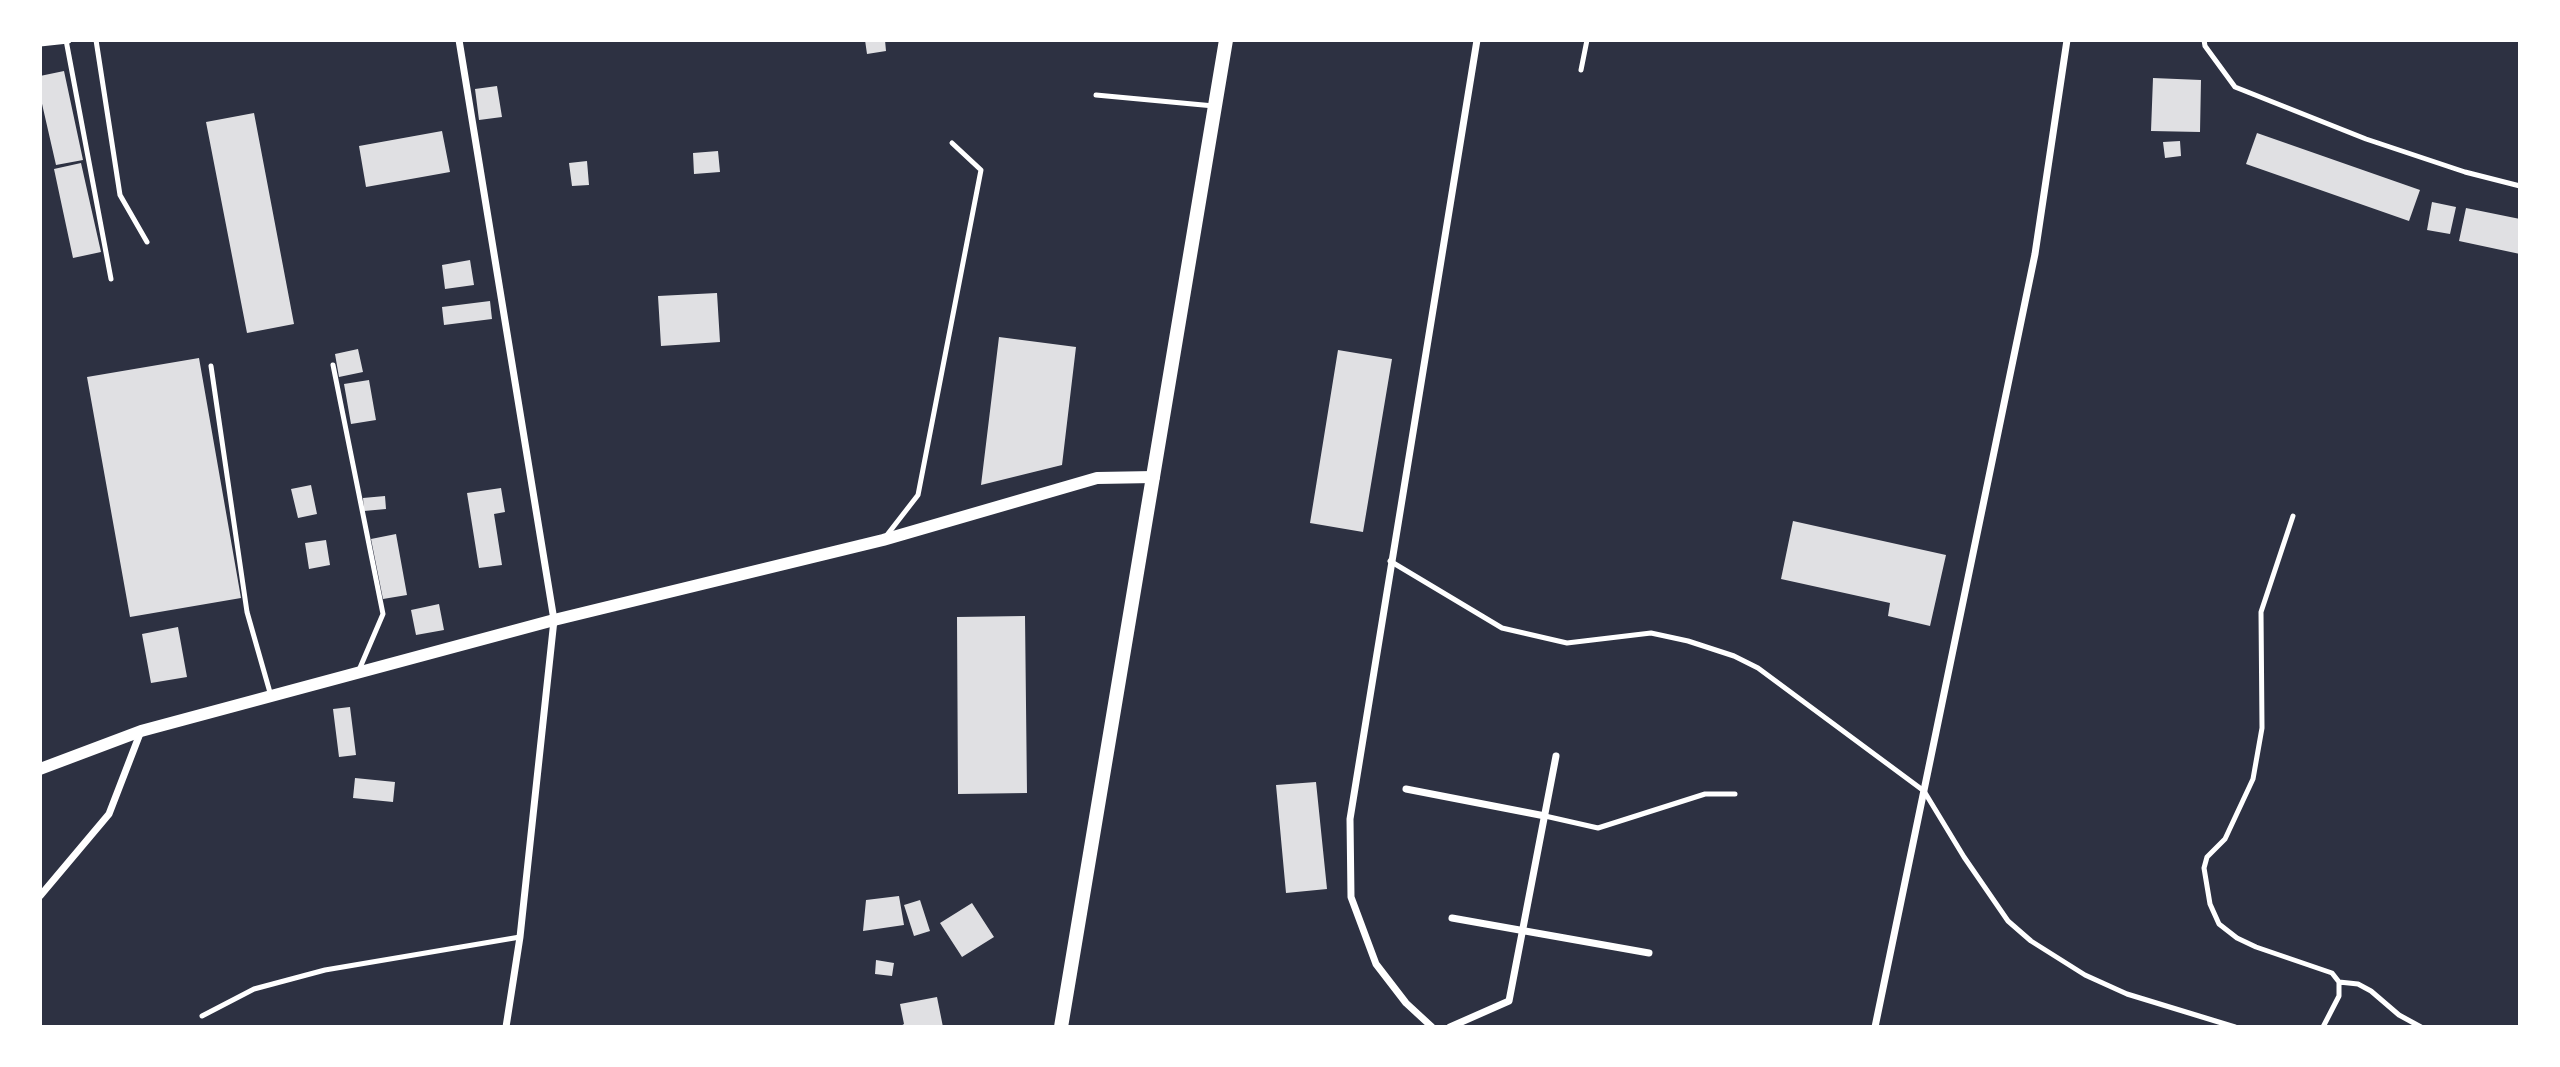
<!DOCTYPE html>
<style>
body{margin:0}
#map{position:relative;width:2560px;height:1067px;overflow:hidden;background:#2d3142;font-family:"Titillium Web",sans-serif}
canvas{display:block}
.frame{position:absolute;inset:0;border:42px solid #fff;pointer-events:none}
</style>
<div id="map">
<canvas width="2560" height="1067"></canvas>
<div class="frame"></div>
</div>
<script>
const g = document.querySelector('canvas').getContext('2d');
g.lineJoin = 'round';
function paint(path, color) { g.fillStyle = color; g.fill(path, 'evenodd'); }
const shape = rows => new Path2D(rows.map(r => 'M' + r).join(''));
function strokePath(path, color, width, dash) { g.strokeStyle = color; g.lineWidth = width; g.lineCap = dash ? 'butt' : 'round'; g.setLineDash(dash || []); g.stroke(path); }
const building = shape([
 [865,40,885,40,886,51,867,54],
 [64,71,83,160,56,165,40,95,40,76],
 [2153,78,2201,80,2200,132,2151,131],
 [497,86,502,117,479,120,475,89],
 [254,113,294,324,247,333,206,122],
 [442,131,450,172,366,187,359,146],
 [2257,133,2420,190,2409,221,2246,164],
 [2180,141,2181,156,2165,158,2163,142],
 [718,151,720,172,694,174,693,153],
 [587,161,589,185,572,186,569,163],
 [81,163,101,252,73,258,54,169],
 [2432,202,2456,207,2450,234,2427,230],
 [2466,208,2520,219,2520,254,2459,241],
 [470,260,474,285,445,289,442,265],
 [717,293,720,342,661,346,658,296],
 [490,301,492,319,444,325,442,307],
 [999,337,1076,347,1062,465,981,485],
 [358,349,363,372,339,377,335,354],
 [1338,350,1392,359,1363,532,1310,523],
 [199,358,241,598,130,617,87,377],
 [369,380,376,420,351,424,344,384],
 [311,485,317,514,298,518,291,489],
 [501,488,505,512,494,514,502,565,479,568,467,493],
 [385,496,386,509,364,511,363,498],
 [1793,521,1946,555,1930,626,1888,616,1890,603,1781,579],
 [396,534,407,595,383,599,371,539],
 [326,540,330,565,309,569,305,543],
 [439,604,444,630,416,635,411,610],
 [1025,616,1027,793,958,794,957,617],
 [178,627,187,677,151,683,142,634],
 [350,707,356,755,339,757,333,709],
 [355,778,395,782,393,802,353,798],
 [1316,782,1327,889,1286,893,1276,785],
 [899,896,904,925,863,931,866,900],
 [920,900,930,931,914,936,904,905],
 [972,903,994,937,962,957,940,923],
 [876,960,894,963,892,976,875,974],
 [937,997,943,1027,899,1027,904,1024,900,1004]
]);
const service = shape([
 [66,40,111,279],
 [96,40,120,195,147,242],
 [2204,40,2205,46,2235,87,2366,139,2465,172,2520,186],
 [1581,70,1587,40],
 [1096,95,1214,106],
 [333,365,383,614,359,670],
 [211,366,247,612,271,696],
 [2293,516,2261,612,2262,728,2253,779,2225,839,2207,857,2204,868,2210,904,2219,924,2237,938,2256,947,2332,973,2339,982,2339,996,2323,1027],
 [887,535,918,495,981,170,952,143],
 [1390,561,1502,628,1567,643,1651,633,1688,641,1734,656,1758,668,1924,791,1964,857,2008,921,2031,941,2085,975,2127,994,2235,1027],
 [1545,816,1598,828,1705,794,1735,794],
 [2339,982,2358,984,2371,991,2399,1015,2421,1027],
 [202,1016,254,989,325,970,520,937]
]);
const minor = shape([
 [459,40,554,620,520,937,506,1027],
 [40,43,68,40],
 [1406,789,1545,816],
 [40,896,109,814,141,731],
 [1452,918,1649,953],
 [1432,1027,1406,1003,1376,964,1351,897,1350,819,1477,40],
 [1450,1027,1509,1001,1556,756],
 [1875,1027,2035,254,2067,40]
]);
const tertiary = shape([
 [40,769,141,731,554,620,883,540,1097,478,1154,477]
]);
const secondary = shape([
 [1061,1027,1226,40]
]);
paint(building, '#e0e0e3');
strokePath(service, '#fff', 5);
strokePath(minor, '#fff', 7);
strokePath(tertiary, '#fff', 12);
strokePath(secondary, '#fff', 14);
</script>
